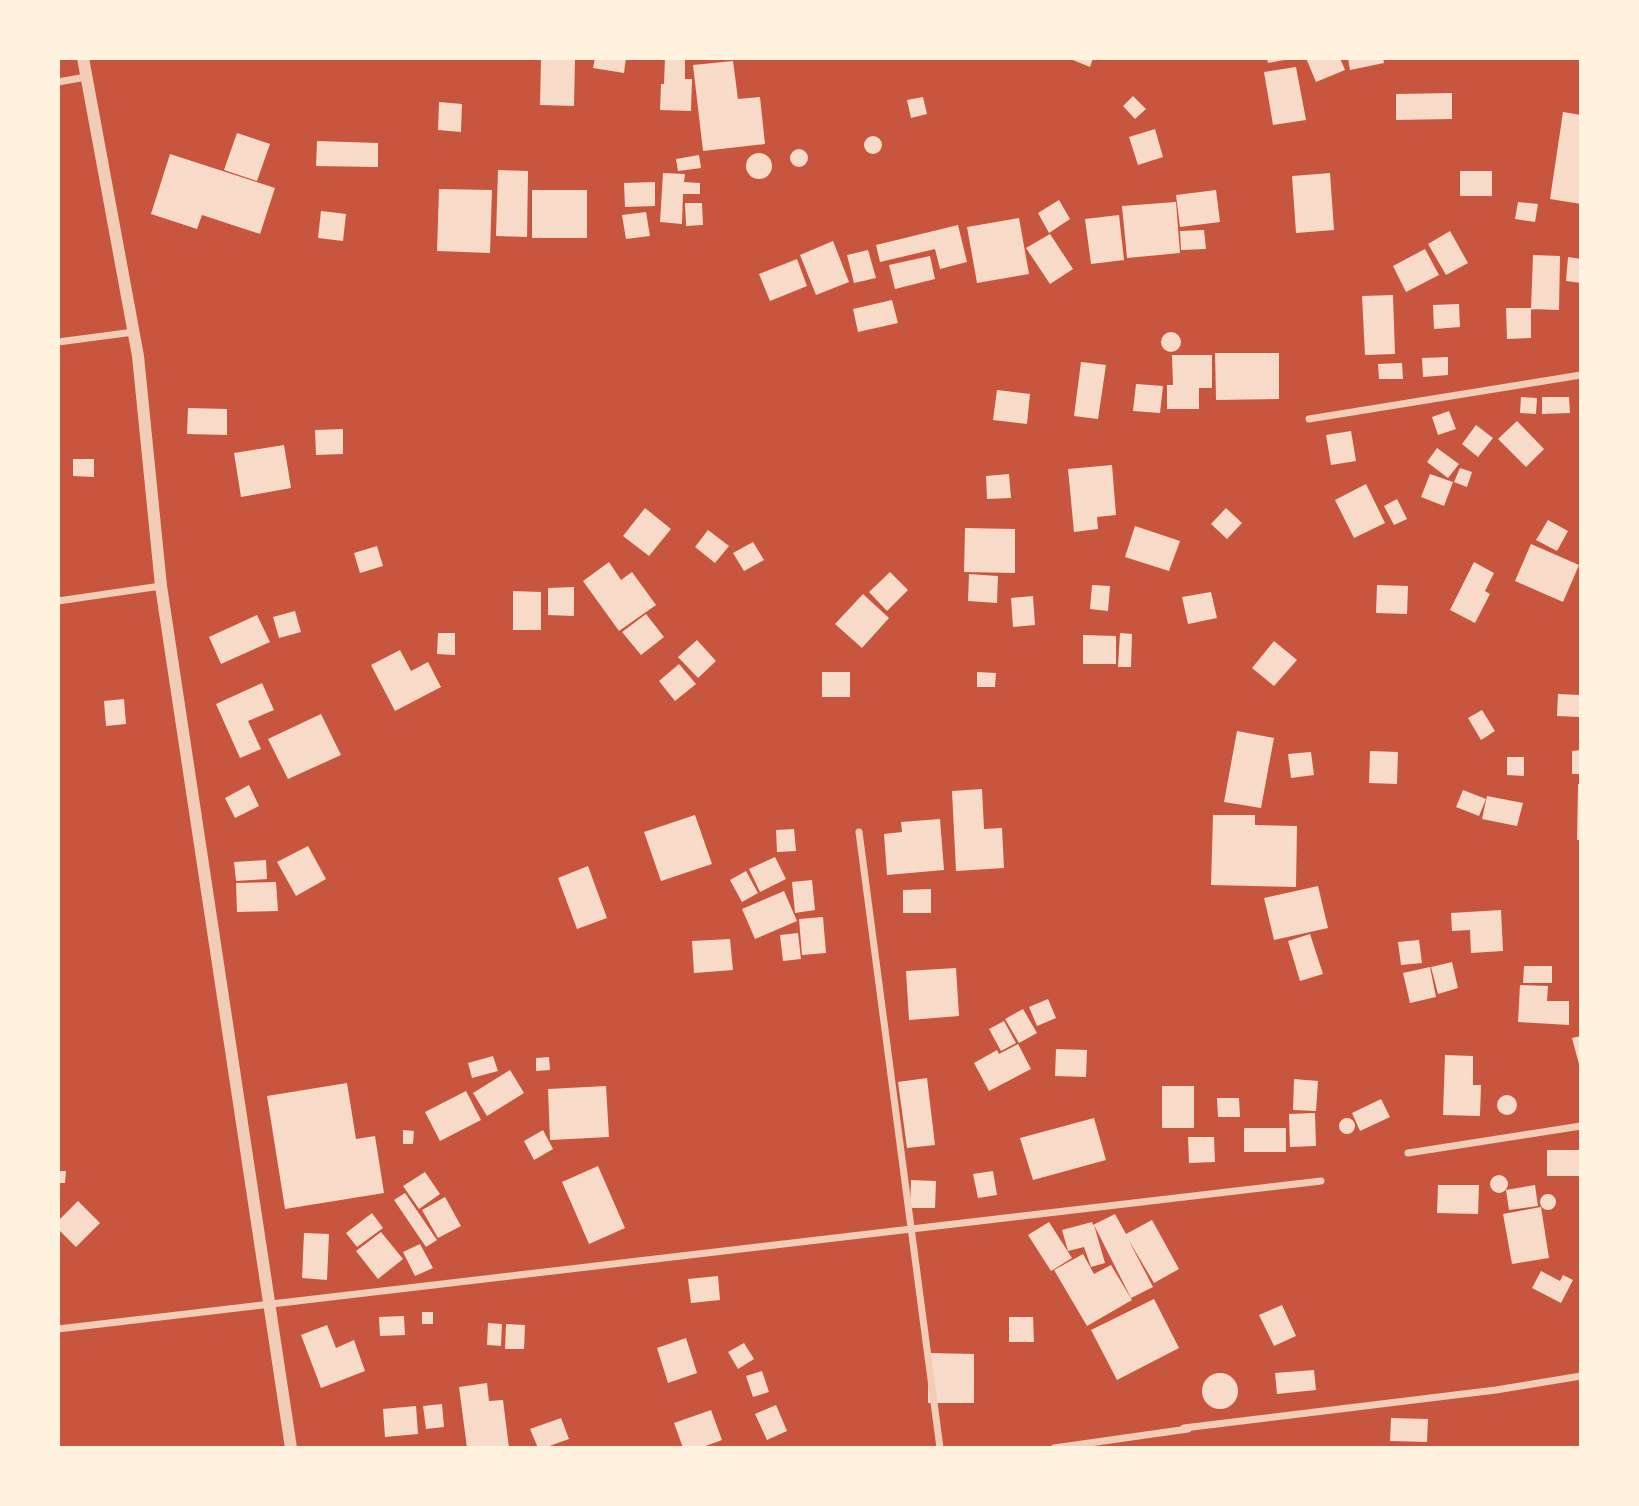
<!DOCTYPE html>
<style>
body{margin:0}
#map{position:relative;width:1639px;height:1506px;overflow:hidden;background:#c8553d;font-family:"Fira Sans",sans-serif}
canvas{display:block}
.frame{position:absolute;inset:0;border:60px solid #fff3e0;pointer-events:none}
</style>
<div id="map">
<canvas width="1639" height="1506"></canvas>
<div class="frame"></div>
</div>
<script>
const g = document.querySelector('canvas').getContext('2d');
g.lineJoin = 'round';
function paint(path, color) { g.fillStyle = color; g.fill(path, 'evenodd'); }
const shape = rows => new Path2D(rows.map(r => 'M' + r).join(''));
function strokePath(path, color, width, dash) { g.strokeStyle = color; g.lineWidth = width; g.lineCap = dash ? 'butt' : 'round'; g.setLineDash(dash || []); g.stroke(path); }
const building = shape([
 [541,58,575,58,574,106,540,105],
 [595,58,626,58,624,73,593,68],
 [665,58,685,58,685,79,692,79,691,111,660,110,661,84,664,84],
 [1068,58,1093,58,1090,67],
 [1267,58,1290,58,1290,59,1268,63],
 [1306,58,1340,58,1345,70,1316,82],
 [1348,58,1383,58,1384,63,1350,70],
 [733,61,738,99,760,97,765,144,703,151,693,65],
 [1296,67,1306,120,1273,125,1264,72],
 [1452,93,1452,119,1396,120,1396,94],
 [1133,96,1146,109,1135,119,1123,106],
 [923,97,927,114,911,118,907,100],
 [439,102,462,104,461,132,438,130],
 [1563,112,1581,115,1581,204,1550,199],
 [1155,129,1163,157,1138,165,1129,137],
 [237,133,270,144,257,181,224,170],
 '864 145a9 9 0 1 1 18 0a9 9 0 1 1-18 0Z',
 [317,141,378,143,378,167,316,166],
 '790 158a9 9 0 1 1 18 0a9 9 0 1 1-18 0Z',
 '746 166a13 13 0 1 1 26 0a13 13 0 1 1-26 0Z',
 [170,154,275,188,260,234,202,215,197,229,151,214],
 [699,155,701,168,678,171,676,159],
 [498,170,528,171,527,237,496,236],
 [1460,171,1492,171,1492,196,1460,196],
 [663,173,685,174,684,182,700,183,700,194,683,194,682,224,660,222],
 [1330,173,1334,230,1296,233,1292,176],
 [655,182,655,206,625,207,624,183],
 [439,189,492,190,490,253,437,251],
 [532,190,587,190,587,238,532,238],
 [1216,190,1220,222,1180,227,1176,195],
 [1059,200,1070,219,1049,233,1038,213],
 [1176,202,1180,253,1127,258,1122,206],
 [1518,202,1538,204,1535,222,1515,219],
 [685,203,702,203,703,225,686,226],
 [321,211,346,214,343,241,318,238],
 [646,212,650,236,626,239,622,215],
 [1119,215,1124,260,1091,264,1085,219],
 [1019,218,1029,274,977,283,967,227],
 [958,225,967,262,940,269,935,249,880,262,876,245],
 [1204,230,1206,249,1181,250,1180,231],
 [1450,231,1468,263,1446,275,1428,244],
 [1050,234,1073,269,1050,284,1026,248],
 [833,241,849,282,816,295,800,255],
 [1425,249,1439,275,1406,292,1393,266],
 [868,250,876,278,854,283,847,255],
 [1533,255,1560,256,1559,310,1531,309],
 [930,256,935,279,895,289,889,265],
 [1568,257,1581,259,1581,283,1566,281],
 [797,259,807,286,770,301,759,274],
 [1393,295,1395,354,1365,355,1362,296],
 [892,300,898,323,858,332,853,309],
 [1459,304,1460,327,1434,329,1433,305],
 [1506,308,1531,308,1531,338,1507,339],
 '1161 342a10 10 0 1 1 20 0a10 10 0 1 1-20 0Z',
 [1215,353,1279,353,1279,399,1216,400],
 [1172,355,1212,355,1212,388,1199,388,1199,409,1167,409,1167,385,1173,385],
 [1448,357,1448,375,1423,377,1422,358],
 [1081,362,1106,365,1098,419,1074,416],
 [1402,363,1403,379,1379,379,1378,364],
 [1136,384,1163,386,1160,413,1133,411],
 [997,390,1030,394,1027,424,993,420],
 [1521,397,1537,398,1536,414,1520,413],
 [1542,397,1569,397,1570,413,1542,414],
 [188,408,227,409,227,435,187,434],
 [1449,411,1456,429,1438,435,1432,417],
 [1517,421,1544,449,1526,467,1498,439],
 [1476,425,1493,438,1478,457,1462,444],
 [343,429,343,454,316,455,315,430],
 [1351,431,1356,461,1331,465,1326,435],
 [284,445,291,488,241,497,234,453],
 [1437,448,1459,464,1448,478,1427,462],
 [73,459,94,459,94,477,73,476],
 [1112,465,1116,515,1097,517,1098,529,1074,532,1068,469],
 [1460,468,1472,472,1467,487,1454,482],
 [1009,474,1011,498,987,499,986,476],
 [1430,474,1453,482,1444,506,1421,497],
 [1366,484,1385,523,1354,538,1335,500],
 [1397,499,1407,519,1394,525,1384,506],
 [645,508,671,529,649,556,623,536],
 [1226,508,1242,523,1227,539,1211,524],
 [1548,520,1568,531,1557,551,1536,540],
 [1135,526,1180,541,1169,571,1125,557],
 [965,528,1015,529,1015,573,964,572],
 [708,530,729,546,715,563,695,547],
 [753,542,764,560,744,571,733,553],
 [1531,544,1579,565,1563,602,1515,581],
 [377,546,383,566,360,573,354,553],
 [609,562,621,580,632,572,656,605,619,631,583,581],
 [1474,562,1494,573,1485,591,1490,594,1475,623,1450,610],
 [890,572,908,590,887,611,869,592],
 [969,574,998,576,997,603,968,601],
 [1092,585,1110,586,1108,611,1090,609],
 [1377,585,1408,586,1407,614,1376,613],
 [574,587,574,616,548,615,548,588],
 [513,591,541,592,541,630,513,630],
 [1211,592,1217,618,1188,624,1182,597],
 [863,594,889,618,862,648,835,624],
 [1033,596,1035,625,1013,627,1011,598],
 [295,611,301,632,279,638,273,617],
 [646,614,664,637,641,655,622,632],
 [257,615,270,642,221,664,209,637],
 [438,633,455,633,455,655,437,654],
 [1120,633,1132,634,1131,667,1118,667],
 [1083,635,1116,636,1116,664,1083,664],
 [697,640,716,661,698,678,678,657],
 [1274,641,1297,660,1274,686,1252,668],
 [400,650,411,671,428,662,441,687,395,711,371,665],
 [679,664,696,684,675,701,659,681],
 [822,672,850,672,850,697,822,697],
 [977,672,996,673,995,687,977,687],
 [262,683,274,710,248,721,261,749,240,758,216,704],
 [1558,694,1580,695,1579,717,1557,716],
 [124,699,126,724,106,726,104,701],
 [1482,710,1495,731,1481,740,1468,718],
 [321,714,341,755,288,779,268,739],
 [1237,731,1274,738,1261,808,1224,802],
 [1581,750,1581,774,1572,774,1572,751],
 [1370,751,1398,752,1397,784,1369,783],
 [1311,752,1314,775,1291,778,1288,754],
 [1507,757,1524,757,1524,776,1507,775],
 [1578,784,1581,784,1581,840,1577,840],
 [249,785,259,806,235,818,225,798],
 [982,789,984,829,1002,828,1004,868,956,871,952,791],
 [1463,790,1486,799,1479,816,1456,807],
 [1487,796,1523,803,1517,826,1482,819],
 [695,815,712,864,661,881,644,832],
 [1213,815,1255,815,1255,825,1297,826,1296,887,1211,885],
 [940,819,944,870,887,875,884,834,902,832,901,822],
 [794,829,796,851,777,852,776,830],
 [308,846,326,879,296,896,277,862],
 [775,857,786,879,760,892,749,869],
 [266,860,267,879,236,881,234,862],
 [588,866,607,918,577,929,558,878],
 [746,871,758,893,742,902,730,880],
 [812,880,815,910,795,913,792,882],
 [276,882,278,911,237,912,236,883],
 [1318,886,1328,928,1274,940,1264,898],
 [931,889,931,913,903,913,903,890],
 [784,891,797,921,755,939,742,909],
 [1501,910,1503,951,1471,953,1470,930,1452,931,1451,913],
 [823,917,826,953,802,955,799,919],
 [798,933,801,959,783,961,780,935],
 [1310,934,1323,974,1300,981,1288,941],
 [730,939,733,970,694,973,692,941],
 [1419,940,1422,963,1401,965,1398,942],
 [1452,962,1458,988,1438,994,1431,967],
 [1524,966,1552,966,1552,983,1523,983],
 [1430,967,1436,997,1410,1003,1403,973],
 [956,968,959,1016,909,1020,906,971],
 [1520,985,1548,986,1547,1001,1569,1001,1569,1025,1518,1022],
 [1048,999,1056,1018,1037,1026,1029,1007],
 [1023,1009,1037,1033,1019,1043,1005,1019],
 [1004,1021,1016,1043,1001,1051,989,1029],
 [1581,1036,1581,1068,1580,1068,1572,1038],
 [1018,1044,1031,1069,989,1091,974,1063,997,1050,999,1054],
 [1056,1049,1087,1050,1086,1077,1055,1076],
 [1445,1055,1473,1056,1473,1085,1481,1085,1480,1116,1443,1115],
 [493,1056,498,1071,472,1078,468,1063],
 [549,1057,550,1070,536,1071,536,1058],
 [510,1070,524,1093,487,1116,473,1093],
 [927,1078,935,1145,907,1148,898,1082],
 [1294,1079,1318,1081,1316,1111,1293,1110],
 [347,1083,356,1139,375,1136,384,1193,285,1209,267,1096],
 [606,1086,609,1137,550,1140,548,1089],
 [1162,1086,1194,1086,1194,1128,1162,1128],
 [466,1091,481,1120,440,1141,425,1112],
 '1497 1105a10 10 0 1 1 20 0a10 10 0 1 1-20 0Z',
 [1217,1098,1239,1098,1240,1117,1218,1117],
 [1381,1099,1390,1117,1360,1131,1352,1113],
 [1315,1113,1316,1146,1290,1147,1289,1114],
 '1339 1126a8 8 0 1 1 16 0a8 8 0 1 1-16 0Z',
 [1094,1118,1106,1160,1033,1180,1020,1138],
 [1244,1128,1286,1128,1286,1152,1244,1152],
 [403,1130,414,1131,413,1144,403,1144],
 [543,1130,553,1149,534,1160,524,1141],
 [1188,1137,1214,1137,1215,1162,1189,1163],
 [1547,1150,1579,1150,1579,1176,1547,1176],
 [598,1166,625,1228,589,1244,562,1182],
 [58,1171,66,1171,65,1183,58,1183],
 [993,1171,997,1195,978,1198,973,1174],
 [425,1172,440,1194,419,1209,403,1186],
 '1490 1184a9 9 0 1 1 18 0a9 9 0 1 1-18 0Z',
 [911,1180,936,1181,935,1208,910,1208],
 [1438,1185,1479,1185,1478,1214,1437,1213],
 [1535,1185,1538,1206,1509,1210,1506,1190],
 [405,1193,437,1240,426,1247,394,1200],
 '1540 1202a8 8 0 1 1 16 0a8 8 0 1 1-16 0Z',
 [445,1197,461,1226,438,1238,422,1210],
 [78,1201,100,1223,76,1247,58,1229,58,1221],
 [1541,1207,1549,1258,1512,1264,1503,1214],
 [372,1213,383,1228,357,1247,346,1233],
 [1115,1214,1126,1234,1152,1220,1179,1269,1154,1283,1128,1239,1153,1287,1131,1298,1094,1225,1105,1263,1091,1267,1084,1247,1068,1251,1062,1230,1092,1222,1093,1225],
 [1049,1222,1072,1258,1051,1271,1028,1235],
 [381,1232,403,1259,378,1279,356,1251],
 [304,1233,329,1234,327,1280,302,1278],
 [420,1244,433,1268,415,1276,403,1252],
 [1083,1254,1094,1274,1111,1265,1132,1300,1087,1326,1054,1270],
 [1541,1271,1560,1281,1563,1275,1573,1280,1561,1303,1532,1288],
 [718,1276,720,1300,691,1303,688,1279],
 [1154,1299,1179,1348,1117,1380,1091,1330],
 [1282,1305,1296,1336,1274,1346,1259,1315],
 [422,1312,433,1312,433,1324,422,1324],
 [404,1316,405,1335,380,1336,379,1317],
 [1009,1317,1033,1317,1034,1342,1009,1342],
 [488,1323,502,1324,501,1346,487,1345],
 [506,1324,525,1325,524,1349,505,1349],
 [327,1325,336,1348,354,1340,365,1371,321,1388,301,1335],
 [686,1338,697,1373,668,1383,657,1348],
 [744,1343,754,1359,738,1369,728,1352],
 [928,1353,974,1354,974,1403,928,1403],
 [1314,1370,1316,1390,1277,1394,1275,1373],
 [762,1371,769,1392,753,1397,746,1376],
 '1202 1391a18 18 0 1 1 36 0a18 18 0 1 1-36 0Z',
 [487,1383,489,1401,503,1400,509,1448,467,1448,459,1387],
 [442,1404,444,1427,426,1429,423,1406],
 [776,1405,787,1431,767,1440,755,1414],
 [416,1406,418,1434,385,1437,383,1409],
 [711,1410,722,1440,700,1448,683,1448,674,1423],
 [561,1418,569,1439,544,1448,538,1448,530,1429],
 [1391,1418,1428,1419,1427,1442,1390,1441]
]);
const minor = shape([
 [58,82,86,77],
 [58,342,134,332],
 [1309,419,1581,375],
 [58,601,161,586],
 [859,832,940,1448],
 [1408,1153,1581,1126],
 [58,1329,1321,1181],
 [1184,1428,1496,1390,1581,1376],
 [1054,1448,1188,1429]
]);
const tertiary = shape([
 [83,58,138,356,161,586,291,1448]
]);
paint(building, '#f7dbc8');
strokePath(minor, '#f1ccb7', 7);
strokePath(tertiary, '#f1ccb7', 12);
</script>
